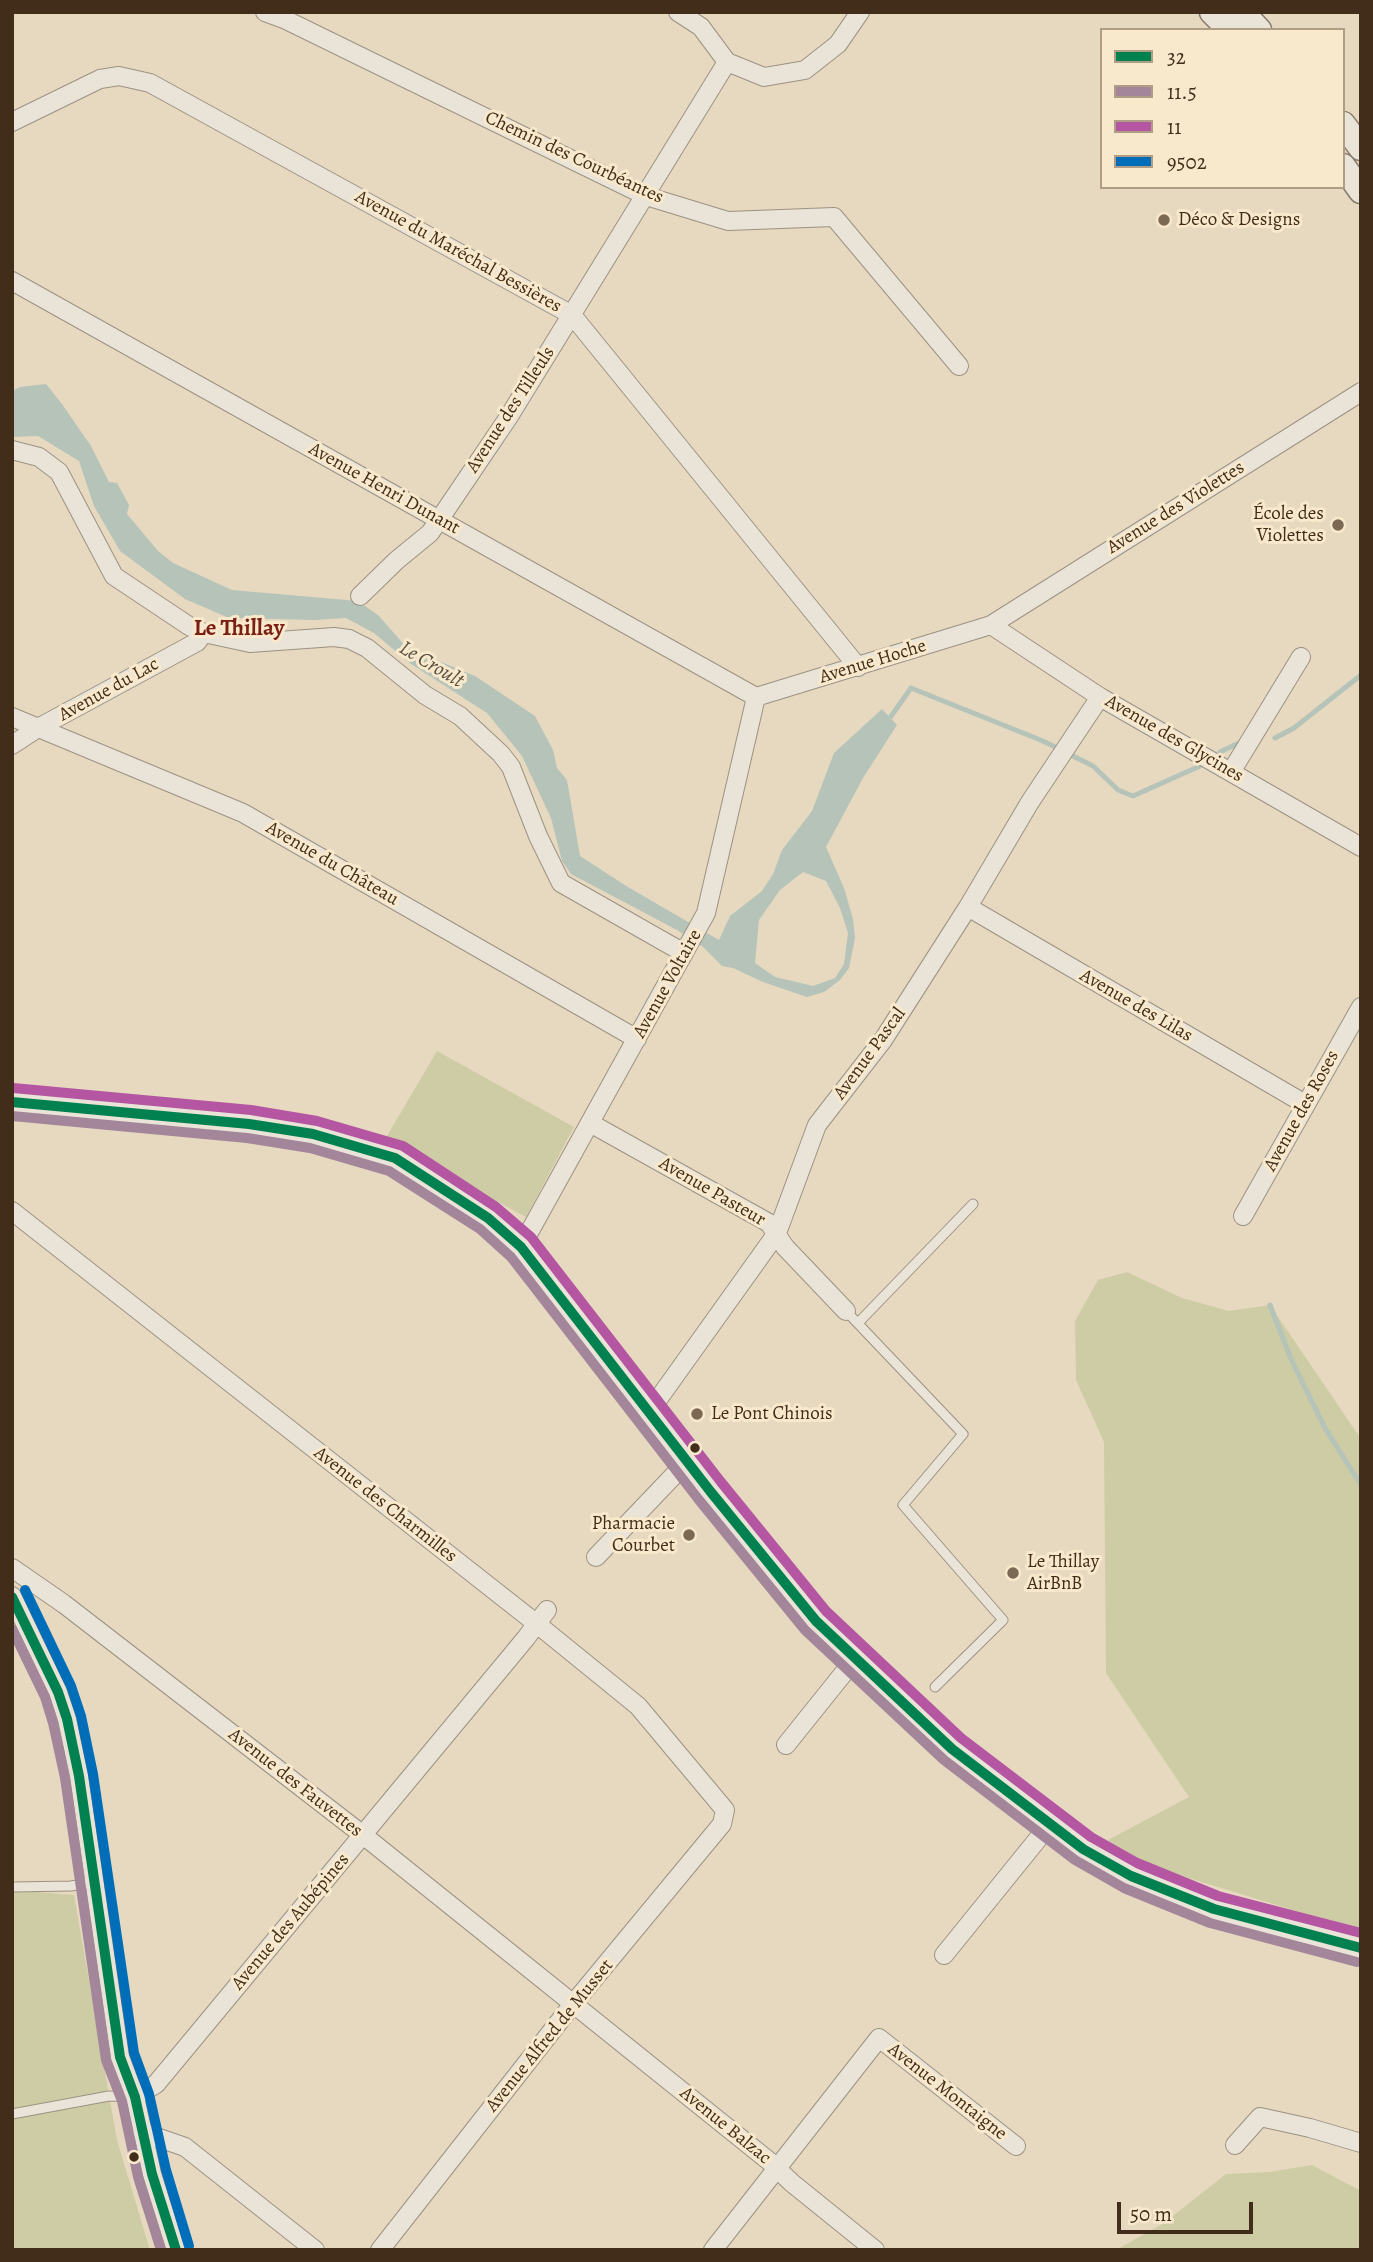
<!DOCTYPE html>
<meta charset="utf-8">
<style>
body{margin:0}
#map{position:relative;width:1373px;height:2262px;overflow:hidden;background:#e7d9c0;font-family:Alegreya,serif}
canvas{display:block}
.frame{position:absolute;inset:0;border:14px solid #412d1a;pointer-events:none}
.legend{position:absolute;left:1100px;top:28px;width:245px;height:161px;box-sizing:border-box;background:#f9e9cc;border:2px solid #af9e85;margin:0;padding:9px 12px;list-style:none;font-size:21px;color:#412d1a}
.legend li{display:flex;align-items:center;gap:14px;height:35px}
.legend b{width:35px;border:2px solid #af9e85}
.scale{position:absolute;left:1117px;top:2202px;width:136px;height:32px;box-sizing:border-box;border:4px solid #412d1a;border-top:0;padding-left:9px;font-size:21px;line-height:24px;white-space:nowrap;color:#412d1a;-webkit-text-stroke:5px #f9e9cc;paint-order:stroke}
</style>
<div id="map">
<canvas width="1373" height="2262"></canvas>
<div class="frame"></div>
<ul class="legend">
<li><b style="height:9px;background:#00814f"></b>32</li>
<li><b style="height:9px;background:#a4869b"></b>11.5</li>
<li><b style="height:9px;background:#b456a1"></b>11</li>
<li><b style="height:9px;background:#006db8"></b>9502</li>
</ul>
<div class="scale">50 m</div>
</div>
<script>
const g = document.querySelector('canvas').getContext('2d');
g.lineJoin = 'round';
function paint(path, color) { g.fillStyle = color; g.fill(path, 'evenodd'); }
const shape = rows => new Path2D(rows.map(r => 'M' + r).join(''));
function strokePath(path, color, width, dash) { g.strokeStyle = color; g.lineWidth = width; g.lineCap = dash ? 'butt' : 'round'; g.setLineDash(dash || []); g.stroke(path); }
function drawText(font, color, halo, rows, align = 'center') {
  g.font = font + ' Alegreya,serif'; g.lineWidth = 6; g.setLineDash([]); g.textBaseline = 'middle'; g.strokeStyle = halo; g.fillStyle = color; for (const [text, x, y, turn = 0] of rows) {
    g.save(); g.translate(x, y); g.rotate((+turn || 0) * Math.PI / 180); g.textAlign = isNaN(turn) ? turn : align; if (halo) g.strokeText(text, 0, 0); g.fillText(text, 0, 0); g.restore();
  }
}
const green = shape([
 [437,1051,574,1127,526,1217,384,1141],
 [1127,1272,1182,1298,1229,1311,1270,1305,1361,1439,1361,1931,1130,1860,1108,1840,1189,1797,1106,1673,1104,1442,1076,1380,1075,1321,1098,1280],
 [12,1890,74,1895,117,2140,150,2250,12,2250],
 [1312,2165,1361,2191,1361,2250,1116,2250,1164,2223,1226,2174,1270,2172]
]);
const water = shape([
 [46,384,62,404,91,446,109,482,117,483,129,505,127,514,158,551,173,563,232,590,358,601,379,616,407,648,475,676,535,716,553,750,557,768,567,780,580,856,628,887,719,940,730,916,762,891,773,874,782,850,812,811,834,753,882,709,897,725,863,778,826,847,844,888,853,919,855,938,849,968,840,980,824,992,807,997,763,982,733,968,722,966,703,947,677,930,571,874,562,861,551,818,522,756,487,713,411,664,374,633,346,618,315,620,229,618,185,599,120,551,94,506,79,461,38,436,12,437,12,391,20,387],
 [803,872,826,881,840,908,848,933,844,964,835,978,813,986,775,977,755,963,759,920,780,890]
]);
const stream = shape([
 [887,722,911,688,1043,741,1093,766,1118,790,1133,796,1200,766],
 [1275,738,1294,728,1361,675],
 [1220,752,1239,743],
 [1270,1305,1291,1359,1325,1428,1361,1485]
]);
const lane = shape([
 [846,1311,963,1434,903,1505,1003,1620,935,1687],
 [858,1323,973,1204],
 [12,1887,71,1886,96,1882],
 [12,2114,109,2096,135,2097]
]);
const street = shape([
 [265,12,284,19,646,196,728,221,834,217,959,366],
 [678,12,701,27,727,62,764,77,805,70,838,44,860,12],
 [12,122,100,79,119,76,150,83,572,315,858,667],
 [12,281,756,697],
 [12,450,39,457,59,472,114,576,189,626,204,633,250,643,334,637,349,639,367,648,425,695,460,716,501,754,511,767,538,836,561,883,684,953],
 [360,596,397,560,430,533,439,520,508,418,727,62],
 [991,625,1100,697,1361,847],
 [756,697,991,625,1361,392],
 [12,717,243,813,637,1039],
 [12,745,38,728,197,642,204,633],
 [1231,772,1301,657],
 [968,907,1305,1104],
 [590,1123,769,1223,785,1247,846,1311],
 [12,1211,537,1624,638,1706,725,1810,722,1824,573,2004,380,2250],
 [1243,1216,1361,1007],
 [521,1247,706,913,756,697],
 [649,1412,777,1233,817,1125,883,1040,968,907,1030,802,1100,697],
 [596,1557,678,1471,689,1463],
 [12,1568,64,1604,363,1835,769,2161,792,2183,875,2250],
 [12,1596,58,1692,67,1719,79,1776,120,2057,135,2097,152,2174,176,2250],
 [786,1745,855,1659],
 [944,1955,1050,1824],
 [135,2097,156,2084,526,1638,547,1610],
 [142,2132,185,2147,315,2250],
 [1235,2145,1260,2117,1310,2128,1361,2143],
 [713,2250,879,2038,1016,2146]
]);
const secondary = shape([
 [1212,12,1230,30],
 [1242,12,1259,30],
 [1343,124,1361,148],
 [1343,166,1361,191],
 [12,1102,249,1124,313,1134,395,1158,488,1218,521,1247,710,1491,816,1621,952,1749,1083,1849,1131,1876,1214,1909,1361,1948]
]);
const bus1 = shape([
 [12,1102,249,1124,313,1134,395,1158,488,1218,521,1247,710,1491,816,1621,952,1749,1083,1849,1131,1876,1214,1909,1361,1948],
 [12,1597,58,1692,67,1719,79,1776,120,2057,135,2097,152,2174,176,2250]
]);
const bus2 = shape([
 [12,1116,247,1138,310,1148,389,1171,480,1229,511,1257,699,1500,805,1630,944,1760,1075,1860,1124,1888,1210,1923,1357,1962],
 [12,1629,45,1697,53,1723,65,1778,106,2060,122,2101,138,2177,161,2250]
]);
const bus3 = shape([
 [13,1088,251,1110,317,1121,403,1146,496,1207,531,1237,721,1482,826,1611,961,1738,1091,1837,1137,1863,1218,1896,1361,1933]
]);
const bus4 = shape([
 [25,1590,71,1686,81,1716,93,1774,134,2053,149,2094,166,2170,189,2246]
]);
const markers = [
 [1164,220,7,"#7b6954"],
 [1338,525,7,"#7b6954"],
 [697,1414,7,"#7b6954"],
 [695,1448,6,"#412d1a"],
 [689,1535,7,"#7b6954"],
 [1013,1573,7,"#7b6954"],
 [134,2157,6,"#412d1a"]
];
const streetNames = [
 ["Chemin des Courbéantes",574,158,25],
 ["Avenue du Maréchal Bessières",458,252,29],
 ["Avenue des Tilleuls",511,410,-57],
 ["Avenue Henri Dunant",384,489,29],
 ["Avenue des Violettes",1176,508,-32],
 ["Avenue Hoche",873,662,-17],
 ["Avenue du Lac",109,690,-29],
 ["Avenue des Glycines",1174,739,30],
 ["Avenue du Château",332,864,30],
 ["Avenue Voltaire",668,984,-61],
 ["Avenue des Lilas",1136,1006,30],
 ["Avenue Pascal",870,1054,-54],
 ["Avenue des Roses",1302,1111,-61],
 ["Avenue Pasteur",712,1192,30],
 ["Avenue des Charmilles",385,1505,38],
 ["Avenue des Fauvettes",295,1783,38],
 ["Avenue des Aubépines",291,1922,-50],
 ["Avenue Alfred de Musset",550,2036,-51],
 ["Avenue Montaigne",947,2092,38],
 ["Avenue Balzac",725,2126,39]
];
const poiNames = [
 ["Déco & Designs",1178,220],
 ["École des",1324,514,"right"],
 ["Violettes",1324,536,"right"],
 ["Le Pont Chinois",711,1414],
 ["Pharmacie",675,1524,"right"],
 ["Courbet",675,1546,"right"],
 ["Le Thillay",1027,1562],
 ["AirBnB",1027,1584]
];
const waterNames = [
 ["Le Croult",431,665,31]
];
const quarterNames = [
 ["Le Thillay",239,629]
];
paint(green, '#cecca4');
paint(water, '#b5c3b8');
strokePath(stream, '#b5c3b8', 5);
strokePath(lane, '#9c9282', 11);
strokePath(street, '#9c9282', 20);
strokePath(secondary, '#857a6c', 27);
strokePath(lane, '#eae3d7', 9);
strokePath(street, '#eae3d7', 18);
strokePath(secondary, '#eae3d7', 24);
strokePath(bus1, '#00814f', 10);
strokePath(bus2, '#a4869b', 10);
strokePath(bus3, '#b456a1', 10);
strokePath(bus4, '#006db8', 10);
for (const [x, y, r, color] of markers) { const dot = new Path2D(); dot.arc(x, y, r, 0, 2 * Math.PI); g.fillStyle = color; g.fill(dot); strokePath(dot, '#f9e9cc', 2.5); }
drawText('19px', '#412d1a', '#f9e9cc', streetNames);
drawText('19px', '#412d1a', '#f9e9cc', poiNames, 'left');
drawText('italic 21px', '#585041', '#f9e9cc', waterNames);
drawText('bold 23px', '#7a1f14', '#f9e9cc', quarterNames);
</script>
